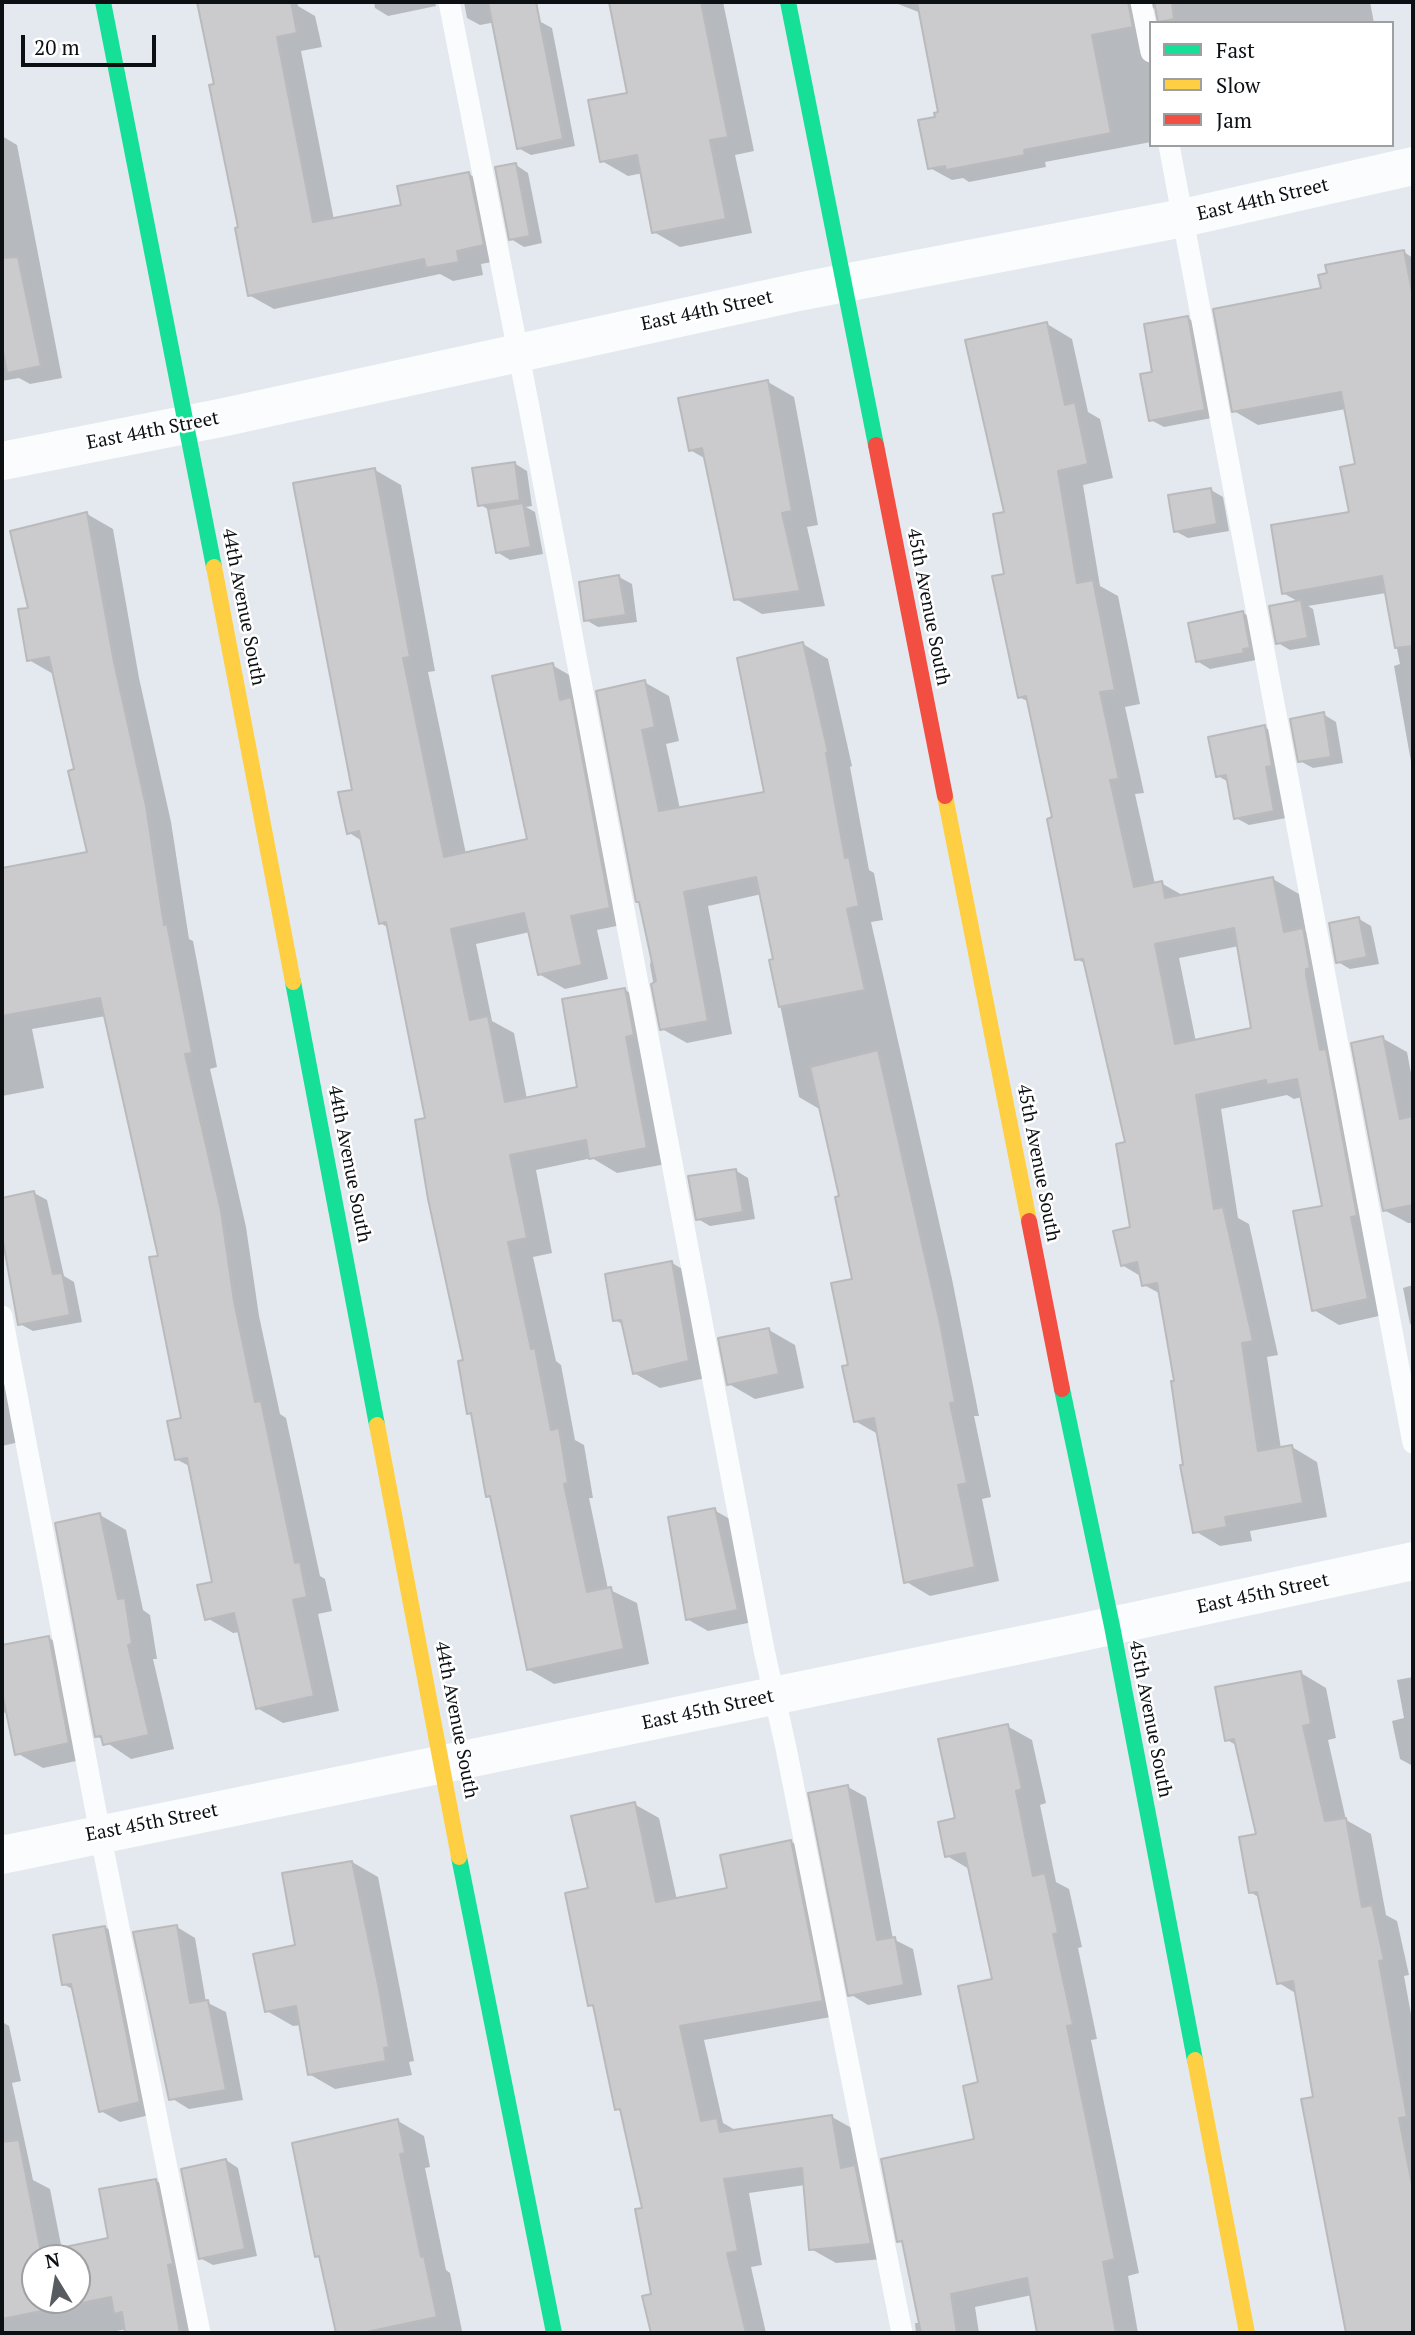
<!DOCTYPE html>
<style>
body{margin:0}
#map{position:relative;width:1415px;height:2335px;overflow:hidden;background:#e4e9ef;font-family:"PT Serif",serif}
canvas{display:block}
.frame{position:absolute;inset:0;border:4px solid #0d1013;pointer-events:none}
.legend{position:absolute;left:1149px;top:21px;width:245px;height:126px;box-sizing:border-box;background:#fff;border:2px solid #9e9fa1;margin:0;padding:9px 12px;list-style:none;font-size:21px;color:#0d1013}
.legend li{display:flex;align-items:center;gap:14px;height:35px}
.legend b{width:35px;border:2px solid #9e9fa1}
.north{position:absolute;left:21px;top:2244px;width:70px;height:70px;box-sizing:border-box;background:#fff;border:2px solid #9e9fa1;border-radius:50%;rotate:349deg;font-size:19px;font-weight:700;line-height:28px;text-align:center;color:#0d1013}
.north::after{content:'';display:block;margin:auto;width:24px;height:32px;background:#585c60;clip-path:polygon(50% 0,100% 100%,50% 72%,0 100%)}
.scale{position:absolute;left:21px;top:35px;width:135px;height:32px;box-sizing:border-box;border:4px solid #0d1013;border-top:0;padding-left:9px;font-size:21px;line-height:24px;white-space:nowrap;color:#0d1013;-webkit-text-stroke:5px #fff;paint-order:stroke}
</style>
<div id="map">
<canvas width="1415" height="2335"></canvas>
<div class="frame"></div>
<ul class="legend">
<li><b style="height:9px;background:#16e098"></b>Fast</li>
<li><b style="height:9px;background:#ffcf43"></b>Slow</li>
<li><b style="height:9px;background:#f24e42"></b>Jam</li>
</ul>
<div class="north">N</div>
<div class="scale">20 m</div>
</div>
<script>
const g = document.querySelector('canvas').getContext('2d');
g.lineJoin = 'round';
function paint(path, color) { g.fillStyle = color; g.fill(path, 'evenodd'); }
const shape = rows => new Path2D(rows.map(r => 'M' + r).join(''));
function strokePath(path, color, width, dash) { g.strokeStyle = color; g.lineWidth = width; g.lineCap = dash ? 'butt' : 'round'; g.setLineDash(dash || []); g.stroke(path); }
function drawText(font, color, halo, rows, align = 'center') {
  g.font = font + ' "PT Serif",serif'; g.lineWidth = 5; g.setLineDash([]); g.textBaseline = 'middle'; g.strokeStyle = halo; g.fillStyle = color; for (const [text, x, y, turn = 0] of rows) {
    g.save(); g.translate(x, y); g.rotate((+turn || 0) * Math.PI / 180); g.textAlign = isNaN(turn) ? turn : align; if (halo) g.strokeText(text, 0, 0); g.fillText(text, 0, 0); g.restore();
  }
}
const shadow = shape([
 [199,2,297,2,298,6,315,16,322,47,301,51,334,220,403,206,469,174,494,189,508,259,481,264,483,275,453,281,440,274,274,309,249,295],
 [374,2,435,2,436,6,388,16,375,8],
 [464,2,520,2,523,17,480,25,467,18],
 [611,2,723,2,754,151,735,155,752,233,680,247,654,232,643,173,628,176,602,161,629,94],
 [893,2,1005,2,1007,13,1061,2,1370,2,1374,23,1160,23,1156,3,1149,18,1151,142,1045,162,1046,167,969,182,963,178,952,180,930,168,940,113,921,13],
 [539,21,552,28,575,146,531,155,518,148],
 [2,136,17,145,62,378,30,384,19,378,2,381],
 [516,165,528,173,542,243,524,247,511,239],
 [1404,252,1413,258,1413,773,1394,666,1400,664,1386,593,1308,606,1313,609,1320,645,1290,650,1278,643,1299,602,1283,593,1351,513,1357,466,1346,409,1258,425,1234,411,1323,289],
 [1188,318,1200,326,1217,417,1164,427,1151,420,1154,373],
 [1047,324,1072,339,1088,412,1100,419,1113,478,1083,485,1100,586,1118,596,1140,704,1125,707,1144,793,1135,794,1155,884,1161,883,1184,896,1273,879,1299,894,1306,932,1328,945,1392,1313,1339,1325,1314,1310,1324,1207,1302,1097,1294,1099,1287,1095,1221,1109,1238,1218,1249,1224,1278,1355,1267,1357,1281,1449,1292,1447,1317,1462,1327,1517,1250,1531,1252,1541,1220,1546,1195,1531,1176,1382,1161,1294,1144,1285,1142,1277,1122,1265,1132,1229,1127,1144,1086,964,1077,959,1054,819,1029,702,1019,697,1006,575,1006,514],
 [1239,946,1253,1030,1196,1042,1179,958],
 [768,382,794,397,818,525,807,527,825,606,762,614,736,599,706,459,690,450],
 [514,463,527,471,532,506,526,507,535,512,543,554,510,560,497,552,490,511,480,504],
 [375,470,401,485,435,671,428,672,466,854,529,841,552,665,578,680,636,922,597,930,608,979,565,989,539,974,530,932,476,944,492,1021,514,1033,527,1099,579,1089,625,990,651,1005,672,1163,617,1173,592,1158,536,1170,552,1253,533,1257,556,1361,561,1365,575,1440,584,1445,593,1498,589,1498,608,1589,637,1603,649,1664,554,1684,528,1669,492,1498,488,1496,474,1416,469,1413,465,1362,427,1119,389,928,380,923,362,841,348,832],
 [1211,490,1223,497,1229,531,1188,538,1175,531],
 [87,514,113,529,139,678,171,822,189,939,193,941,217,1067,210,1069,246,1227,259,1316,280,1414,286,1418,320,1576,325,1579,332,1611,318,1614,339,1711,283,1723,257,1708,240,1632,233,1633,207,1618,214,1583,191,1467,176,1459,183,1419,160,1257,106,1016,32,1029,44,1088,2,1096,2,867,6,869,89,854,76,771,55,675,29,660,31,609],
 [619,577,632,584,637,622,598,627,586,620],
 [1243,613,1256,620,1256,660,1210,669,1197,661],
 [803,644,828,659,852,766,850,767,869,870,874,873,883,920,871,922,952,1279,979,1416,974,1416,991,1497,982,1499,999,1581,930,1596,905,1581,878,1434,855,1421,850,1367,854,1280,841,1197,821,1110,799,1097,771,961,775,960,762,894,708,906,732,1034,687,1043,662,1029,650,965,652,955,598,693,644,682,669,696,679,741,666,744,680,809,766,794],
 [1323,714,1336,722,1343,763,1313,768,1300,761],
 [1264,727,1277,734,1286,818,1249,825,1236,818,1230,783,1218,776],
 [1359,919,1371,926,1379,964,1350,969,1338,962],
 [1382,1038,1407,1052,1413,1084,1413,1223,1408,1223,1384,1210],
 [735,1170,748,1178,755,1219,710,1226,698,1219],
 [34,1193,47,1200,64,1276,74,1282,82,1322,33,1331,20,1324,2,1233,2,1200],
 [672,1263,698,1278,715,1376,660,1388,634,1373,624,1325,615,1320],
 [1413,1285,1413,1326,1410,1324,1403,1288],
 [769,1330,795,1345,804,1388,755,1399,729,1384],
 [2,1383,12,1389,24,1441,2,1446],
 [714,1510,735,1522,758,1621,708,1631,687,1619],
 [100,1515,126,1530,143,1610,150,1615,157,1659,153,1659,174,1749,131,1759,97,1736],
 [49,1638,75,1653,95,1757,43,1768,17,1753,8,1712,2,1713,2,1647],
 [1301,1673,1326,1688,1336,1738,1328,1740,1346,1820,1371,1834,1386,1915,1397,1921,1409,1975,1404,1976,1413,2025,1413,2333,1348,2333,1303,2101,1315,2098,1297,1994,1279,1983,1260,1898,1250,1892,1258,1835,1236,1745,1227,1740],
 [1413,1677,1413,1766,1400,1759,1392,1721,1404,1718,1397,1680],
 [1007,1726,1032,1740,1046,1803,1040,1805,1056,1882,1069,1889,1082,1947,1078,1948,1097,2039,1091,2040,1139,2273,1128,2276,1138,2333,1039,2333,1032,2295,975,2307,979,2333,916,2333,915,2323,921,2323,905,2244,899,2241,976,2140,980,2084,995,1981,971,1870,947,1856,957,1820],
 [848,1787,866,1797,893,1939,913,1949,922,1995,868,2005,850,1994],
 [634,1804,659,1818,677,1900,729,1889,790,1841,815,1856,847,2014,704,2040,723,2123,737,2131,832,2117,857,2131,895,2258,836,2263,811,2249,805,2185,749,2193,762,2265,751,2267,766,2333,652,2333,644,2297,653,2295,644,2210,623,2112,617,2109,595,2008,589,2005,590,1890],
 [352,1862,378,1877,414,2061,409,2062,412,2075,335,2089,309,2074,301,2025,293,2026,267,2011,297,1946],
 [105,1927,123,1938,158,2113,120,2122,101,2111,74,1990,63,1984],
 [177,1927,195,1938,206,2002,226,2012,243,2100,189,2109,168,2096,135,1934],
 [2,2011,4,2023,9,2026,21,2081,12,2083,33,2180,50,2189,62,2250,110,2240,155,2180,180,2195,202,2333,128,2333,127,2329,106,2333,2,2333],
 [35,2258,77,2258,77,2300,35,2300],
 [398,2121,424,2136,430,2167,425,2168,446,2270,450,2273,462,2331,337,2333,322,2258,317,2256],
 [226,2160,238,2168,257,2256,213,2265,200,2258]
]);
const building = shape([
 [197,2,291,2,297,33,277,37,313,222,401,205,397,186,469,172,484,245,457,251,459,262,426,268,424,259,248,296,235,228,238,227,209,85,214,84,197,2],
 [488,2,536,2,563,139,517,149,488,2],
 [609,2,701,2,728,137,710,140,726,219,652,233,637,155,600,162,588,100,627,93,609,2],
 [917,2,1128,2,1133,27,1092,35,1111,133,1024,150,1025,155,946,170,945,166,928,169,918,120,935,117,934,113,938,112,917,2],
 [1154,2,1172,2,1174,19,1158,22,1154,2],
 [516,163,530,236,509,240,495,167,516,163],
 [1404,250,1413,297,1413,646,1395,648,1382,576,1282,594,1271,525,1349,512,1340,467,1355,464,1341,392,1232,412,1213,309,1321,288,1318,275,1327,273,1325,265,1404,250],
 [18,257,41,366,7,373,2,346,2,258,18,257],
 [1188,316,1205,410,1149,421,1140,374,1152,372,1144,324,1188,316],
 [1047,322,1065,405,1075,402,1088,464,1058,471,1077,583,1093,580,1115,690,1100,692,1119,779,1110,780,1134,887,1162,881,1165,898,1273,877,1284,932,1303,928,1310,968,1306,969,1306,975,1320,1050,1326,1049,1357,1216,1351,1217,1368,1299,1312,1311,1293,1211,1322,1206,1297,1079,1267,1085,1266,1080,1196,1095,1214,1209,1223,1207,1253,1341,1242,1343,1258,1451,1292,1445,1303,1503,1225,1517,1227,1527,1193,1533,1180,1465,1183,1465,1171,1381,1174,1381,1157,1283,1142,1286,1137,1262,1121,1266,1113,1231,1130,1227,1116,1144,1125,1142,1083,959,1075,960,1047,819,1052,817,1026,696,1018,698,992,576,1004,574,993,514,1004,512,965,340,1047,322],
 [1234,928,1251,1028,1175,1044,1155,944,1234,928],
 [768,380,792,511,782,513,800,591,734,600,702,448,689,451,678,398,768,380],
 [515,462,520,500,478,506,472,468,515,462],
 [375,468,410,657,403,658,444,857,527,839,492,676,553,663,560,700,571,697,610,908,571,916,582,965,538,975,524,913,451,929,470,1020,488,1016,505,1102,577,1087,562,999,625,988,634,1035,626,1037,647,1148,589,1159,586,1140,510,1155,527,1238,508,1242,531,1349,535,1348,551,1430,559,1428,568,1483,564,1484,587,1592,611,1587,624,1649,527,1670,490,1496,486,1497,471,1413,467,1414,458,1361,463,1360,428,1199,415,1120,425,1118,386,922,379,924,359,831,347,834,338,792,352,790,293,483,375,468],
 [1211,488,1217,524,1174,532,1168,495,1211,488],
 [523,503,531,547,496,553,488,509,523,503],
 [87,512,114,662,146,806,164,925,167,924,192,1053,185,1054,221,1211,234,1301,255,1402,261,1401,295,1563,300,1562,307,1597,293,1600,314,1696,256,1709,234,1613,205,1620,197,1585,212,1582,187,1458,175,1460,167,1421,181,1418,149,1257,158,1256,100,998,2,1016,2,868,87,852,68,771,74,769,49,657,27,661,18,609,28,608,10,531,87,512],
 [619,575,626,615,584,621,579,582,619,575],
 [1301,600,1308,638,1276,644,1269,606,1301,600],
 [1243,611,1250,648,1243,649,1244,653,1196,662,1188,623,1243,611],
 [803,642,828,752,826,753,845,858,849,857,859,906,847,909,865,990,779,1007,769,960,773,959,756,877,684,892,708,1021,660,1030,651,984,656,981,639,902,636,902,596,691,645,680,655,727,642,730,659,811,764,792,737,658,803,642],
 [1324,712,1331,757,1298,762,1290,719,1324,712],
 [1265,725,1272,766,1266,767,1274,811,1234,819,1226,775,1216,777,1208,737,1265,725],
 [1359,917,1367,957,1336,963,1329,923,1359,917],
 [1383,1036,1400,1119,1413,1116,1413,1205,1383,1211,1351,1043,1383,1036],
 [878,1050,940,1323,955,1402,950,1403,967,1483,958,1485,975,1567,904,1583,874,1418,854,1422,842,1366,848,1365,831,1283,852,1279,835,1197,839,1196,810,1067,878,1050],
 [736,1169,743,1212,696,1220,688,1176,736,1169],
 [34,1191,53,1274,62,1273,70,1315,18,1325,2,1236,2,1198,34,1191],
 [672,1261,689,1361,633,1374,621,1320,613,1321,605,1274,672,1261],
 [769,1328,779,1374,727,1385,718,1338,769,1328],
 [715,1508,738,1610,686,1620,668,1517,715,1508],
 [100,1513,118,1599,125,1598,132,1644,128,1645,149,1735,103,1745,101,1736,95,1737,55,1523,100,1513],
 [49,1636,69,1743,15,1755,2,1692,2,1645,49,1636],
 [1301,1671,1311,1724,1303,1726,1325,1821,1346,1818,1362,1907,1372,1905,1384,1960,1379,1961,1407,2117,1399,2118,1413,2190,1413,2333,1346,2333,1301,2099,1313,2097,1293,1981,1277,1984,1257,1892,1249,1893,1239,1837,1256,1834,1234,1739,1225,1741,1215,1687,1301,1671],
 [1008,1724,1022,1789,1016,1791,1033,1876,1045,1873,1058,1933,1053,1934,1073,2025,1067,2026,1115,2259,1103,2262,1116,2333,1037,2333,1027,2278,951,2294,957,2333,921,2333,902,2241,897,2242,881,2159,974,2139,963,2086,978,2082,958,1986,992,1979,965,1853,945,1857,938,1822,955,1818,938,1739,1008,1724],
 [848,1785,877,1940,895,1937,904,1985,848,1996,808,1793,848,1785],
 [635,1802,656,1902,727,1888,720,1855,791,1840,823,2001,680,2026,701,2121,717,2118,720,2132,832,2115,841,2168,855,2165,871,2244,809,2250,802,2168,724,2179,738,2251,727,2253,746,2333,651,2333,642,2296,651,2294,635,2209,642,2208,620,2109,615,2110,593,2005,588,2006,565,1893,588,1888,571,1816,635,1802],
 [352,1861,379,1989,389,2047,384,2048,386,2061,308,2075,296,2006,265,2012,253,1954,295,1945,282,1873,352,1861],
 [177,1925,190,2003,208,2000,226,2090,169,2100,133,1932,177,1925],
 [105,1926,140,2102,99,2112,71,1984,62,1985,53,1935,105,1926],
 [398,2119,405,2153,400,2154,421,2257,424,2256,437,2317,362,2333,336,2333,319,2256,315,2257,292,2143,398,2119],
 [19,2140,41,2252,108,2238,99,2189,156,2179,173,2264,168,2265,180,2333,125,2333,122,2312,114,2314,111,2297,2,2319,2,2142,19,2140],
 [35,2258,77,2258,77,2300,35,2300,35,2258],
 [226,2159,245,2249,199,2259,181,2169,226,2159]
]);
const lane = shape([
 [449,2,529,407,764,1650,786,1748,902,2333],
 [1141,2,1151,52],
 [1169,145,1413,1443],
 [2,1316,100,1833,200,2333]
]);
const street = shape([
 [2,461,225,417,803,291,1183,218,1413,166],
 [2,1855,1069,1635,1413,1561]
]);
const fast = shape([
 [103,2,214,567],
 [788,2,876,445],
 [293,982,377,1425],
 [1062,1389,1112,1626,1195,2060],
 [459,1857,554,2333]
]);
const slow = shape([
 [214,567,293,982],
 [945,796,1029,1221],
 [377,1425,459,1857],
 [1195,2060,1247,2333]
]);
const jam = shape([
 [876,445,945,796],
 [1029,1221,1062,1389]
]);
const streetNames = [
 ["East 44th Street",1263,200,-13],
 ["East 44th Street",707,311,-12],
 ["East 44th Street",153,431,-11],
 ["44th Avenue South",243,607,79],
 ["45th Avenue South",928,607,79],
 ["45th Avenue South",1038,1163,79],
 ["44th Avenue South",349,1164,79],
 ["East 45th Street",1263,1594,-12],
 ["East 45th Street",708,1710,-12],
 ["45th Avenue South",1150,1719,79],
 ["44th Avenue South",456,1720,79],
 ["East 45th Street",152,1823,-11]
];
paint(shadow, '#0003');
paint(building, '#cbcacc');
strokePath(building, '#bababc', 2);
strokePath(lane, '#fbfcfd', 21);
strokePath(street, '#fbfcfd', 38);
strokePath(fast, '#16e098', 16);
strokePath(slow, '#ffcf43', 16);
strokePath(jam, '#f24e42', 16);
drawText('19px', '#0d1013', '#fff', streetNames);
</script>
